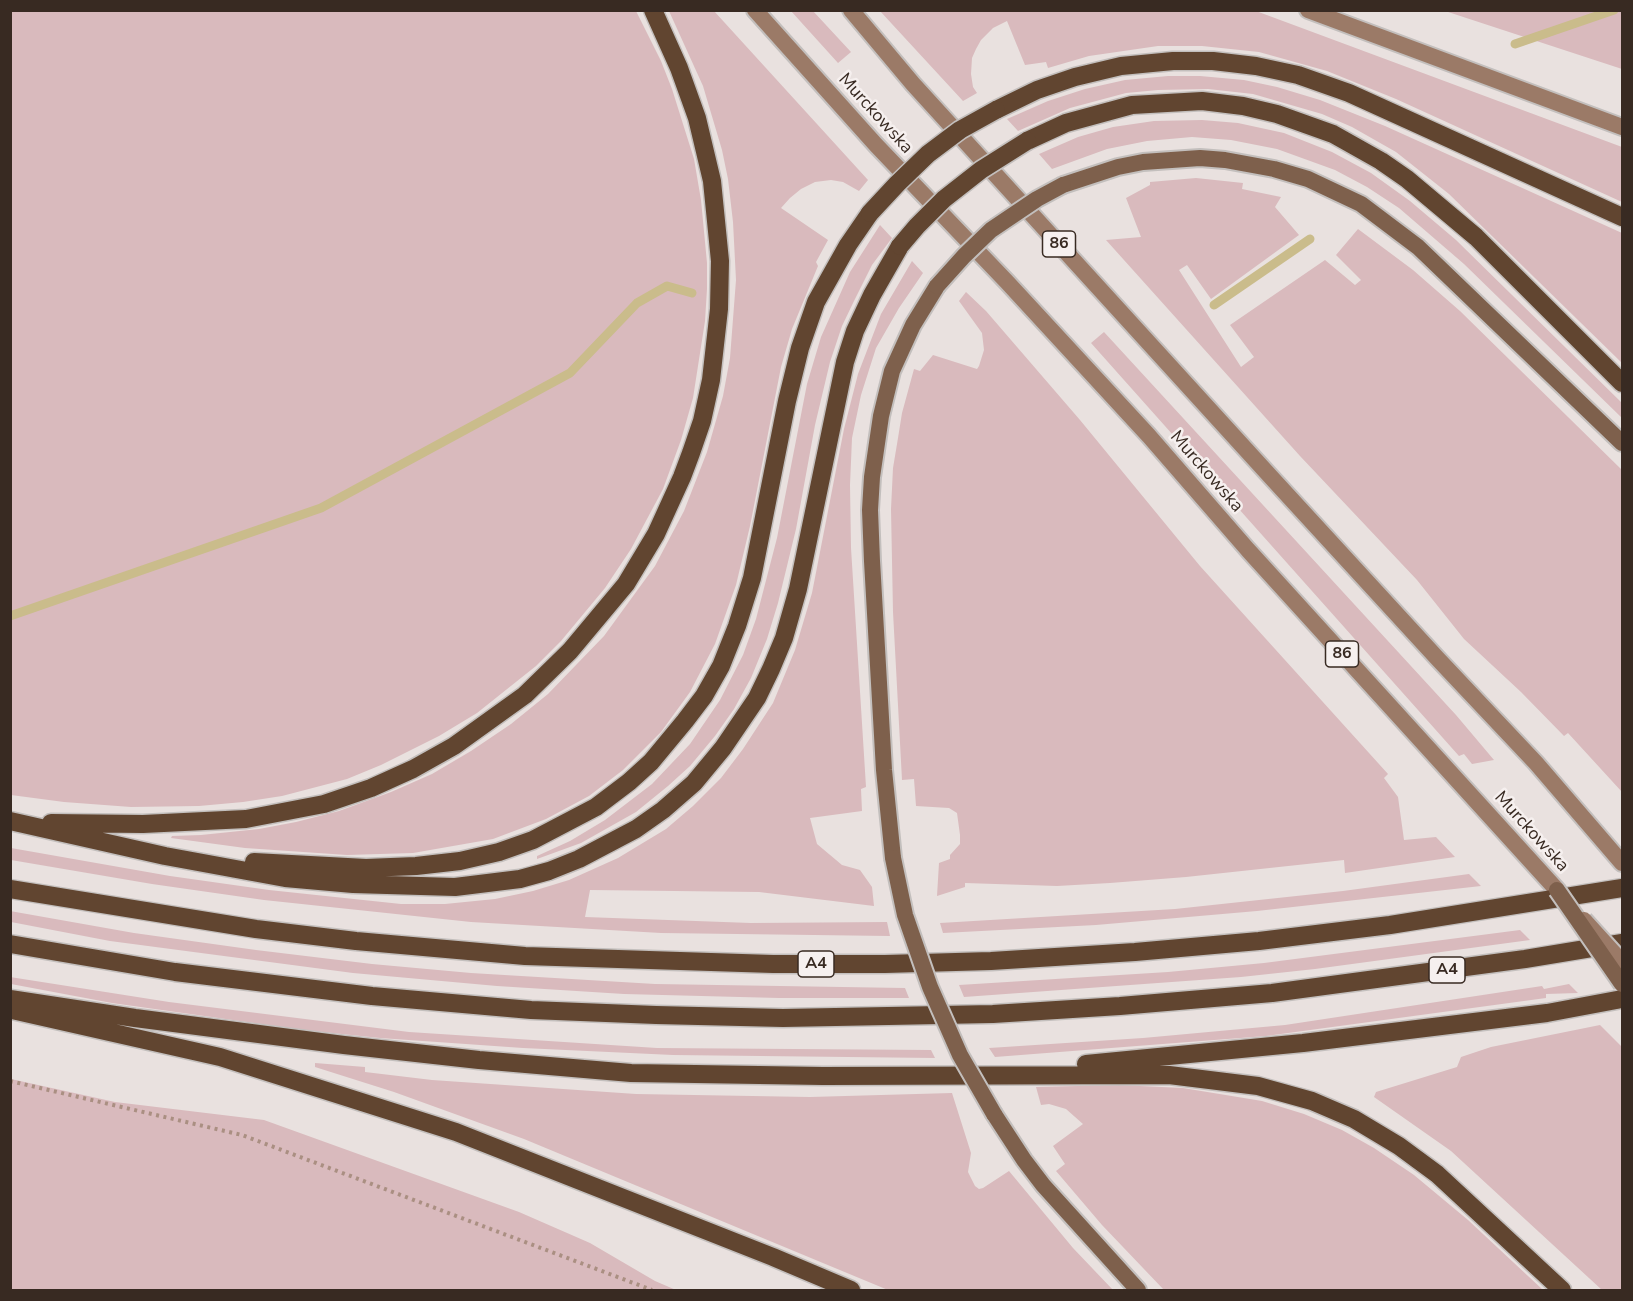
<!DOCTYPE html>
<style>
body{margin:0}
#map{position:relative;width:1633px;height:1301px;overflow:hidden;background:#e9e1df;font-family:"Nunito Sans",sans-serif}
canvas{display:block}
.frame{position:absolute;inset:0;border:12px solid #382a22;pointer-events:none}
</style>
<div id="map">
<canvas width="1633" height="1301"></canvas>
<div class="frame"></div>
</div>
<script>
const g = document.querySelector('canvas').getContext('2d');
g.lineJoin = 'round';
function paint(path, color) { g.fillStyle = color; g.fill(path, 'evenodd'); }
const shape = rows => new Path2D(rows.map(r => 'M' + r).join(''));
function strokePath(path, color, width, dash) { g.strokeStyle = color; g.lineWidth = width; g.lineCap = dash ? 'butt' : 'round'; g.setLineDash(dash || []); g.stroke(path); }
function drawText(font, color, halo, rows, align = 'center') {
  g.font = font + ' "Nunito Sans",sans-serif'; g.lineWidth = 5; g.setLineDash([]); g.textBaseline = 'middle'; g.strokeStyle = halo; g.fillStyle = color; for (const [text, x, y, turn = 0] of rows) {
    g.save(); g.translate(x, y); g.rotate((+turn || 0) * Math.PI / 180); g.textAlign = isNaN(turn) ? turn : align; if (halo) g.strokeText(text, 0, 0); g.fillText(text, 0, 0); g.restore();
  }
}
const green = shape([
 [10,11,636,11,661,61,672,89,694,159,701,200,707,263,707,289,705,321,693,398,681,440,663,489,631,549,605,588,561,641,536,666,477,713,439,736,381,765,347,779,282,796,243,802,199,806,131,807,64,802,11,795],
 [669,11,714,11,868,180,859,191,843,182,831,180,815,182,801,189,790,198,781,208,828,240,816,262,818,266,792,329,781,367,750,526,736,585,715,644,690,692,661,732,623,770,589,796,546,819,493,839,413,853,347,855,245,848,171,838,172,836,201,835,259,829,296,822,339,811,391,792,432,774,471,751,511,724,548,694,604,636,655,566,684,511,707,452,723,396,730,358,736,280,733,222,728,179,722,150,703,86],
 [791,11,813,11,851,52,838,63],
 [880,11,1256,11,1622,147,1622,202,1396,99,1327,71,1259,52,1202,46,1158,46,1089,56,1048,68,1046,62,1025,65,1007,21,993,28,981,40,976,49,972,58,971,74,973,87,977,93,963,101],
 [1445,11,1622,11,1622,70,1622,69],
 [1168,76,1200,76,1244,80,1277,87,1320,100,1385,126,1622,233,1622,363,1449,194,1396,152,1352,127,1322,114,1253,94,1208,89,1158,90,1126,93,1070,108,1018,131,1007,119,1048,101,1085,89,1125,80],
 [1202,120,1238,123,1284,133,1332,152,1371,173,1410,201,1456,240,1622,403,1622,418,1464,264,1399,208,1367,187,1335,170,1277,149,1231,140,1192,137,1147,141,1107,149,1052,169,1039,154,1078,137,1113,127,1154,121],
 [1196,178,1243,183,1242,189,1281,197,1275,207,1299,235,1211,299,1187,265,1179,270,1241,367,1254,357,1230,325,1325,260,1355,285,1361,280,1336,255,1358,229,1413,270,1460,311,1622,470,1622,792,1568,733,1564,736,1521,692,1464,639,1417,580,1300,456,1106,240,1141,237,1126,198,1150,185,1150,182],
 [880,225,892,238,872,265,854,301,842,326,830,362,815,425,796,529,778,603,767,639,751,678,734,709,715,736,690,766,668,786,636,812,581,843,537,859,537,856,570,841,605,820,652,784,690,744,720,700,743,655,756,619,777,538,807,384,821,337,850,272],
 [912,261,923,273,899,308,876,348,861,395,852,438,850,485,851,548,866,787,861,789,862,811,810,818,817,844,842,865,860,870,872,887,874,906,759,892,590,890,585,917,751,923,887,922,890,936,661,933,471,922,264,900,152,884,11,860,11,848,170,876,269,890,401,904,445,904,495,899,533,891,569,880,618,858,666,829,693,806,721,778,743,749,773,703,795,650,812,593,844,429,858,374,881,314],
 [966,292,986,311,1080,420,1200,566,1388,774,1384,778,1398,797,1404,840,1436,837,1455,857,1345,873,1344,860,1186,877,1110,883,1057,886,965,883,965,887,937,896,939,863,950,859,950,855,960,844,960,835,957,813,949,808,916,806,914,779,902,780,893,612,891,509,893,468,898,438,902,413,914,369,920,371,933,355,977,369,979,366,984,350,982,333,959,301],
 [1104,332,1456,715,1494,760,1472,764,1464,754,1459,756,1091,343],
 [1469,874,1481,886,1257,911,1096,925,943,933,940,923,1175,909,1343,891],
 [10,911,134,933,256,950,372,964,471,973,655,984,905,988,909,998,779,998,624,994,497,986,353,973,110,941,11,922],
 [1520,930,1530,940,1315,969,1241,977,964,997,959,985,1168,972,1264,963],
 [10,977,169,1002,409,1032,657,1048,931,1050,935,1058,673,1055,523,1048,380,1038,304,1030,112,1003,11,984],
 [1569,984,1578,993,1546,994,1546,998,1266,1036,995,1057,989,1048,1143,1038,1285,1025,1542,986,1544,989],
 [1600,1025,1622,1047,1622,1290,1602,1290,1451,1151,1374,1097,1376,1092,1457,1067,1461,1057,1491,1047],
 [315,1063,365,1067,365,1072,432,1080,636,1094,810,1097,952,1093,971,1153,968,1172,975,1186,979,1189,983,1188,1009,1171,1073,1248,1113,1290,888,1290,524,1139,394,1092,315,1067],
 [11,1079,115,1102,264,1120,519,1212,590,1243,655,1281,676,1290,11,1290],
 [1119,1085,1183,1088,1262,1101,1304,1114,1342,1130,1374,1148,1414,1175,1468,1220,1543,1290,1164,1290,1102,1225,1056,1171,1065,1164,1053,1146,1083,1124,1066,1109,1049,1104,1041,1105,1036,1087]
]);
const stream = shape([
 [1515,44,1614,10],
 [1214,305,1310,239],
 [10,616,321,508,570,373,637,303,667,286,692,293]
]);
const path = shape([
 [10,1081,242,1135,652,1290]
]);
const primary = shape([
 [755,10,876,145,1007,282,1149,436,1248,550,1557,890],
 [851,10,913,84,1270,476,1437,658,1536,763,1622,863],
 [1308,10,1622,127]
]);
const trunk = shape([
 [1063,185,1118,167,1143,162,1200,158,1225,160,1274,169,1308,179,1361,204,1418,247,1622,443],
 [893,858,884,770,872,561,870,510,872,477,881,416,892,371,913,325,937,286],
 [994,1114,1024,1160,1043,1185,1138,1290]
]);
const motorway = shape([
 [996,110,1037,90,1075,77,1121,66,1173,61,1213,61,1256,66,1298,75,1349,93,1622,217],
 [1027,141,1066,123,1132,105,1202,101,1243,106,1277,114,1333,134,1381,161,1407,179,1476,237,1622,383],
 [10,821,165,856,285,878,353,884,455,887,520,879,549,871,579,859,636,829,663,810,694,783,723,748,757,698,771,669,784,638,798,589,845,362,855,331,872,295,900,246],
 [51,823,143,824,246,819,324,804,371,788,413,769,454,746,525,695,570,651,626,584,656,534,682,477,691,453,702,421,711,380,719,309,720,261,712,181,697,118,679,68,653,10],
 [254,862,366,868,416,866,460,861,499,852,533,840,596,807,629,782,651,762,685,721,704,696,721,666,737,626,752,578,787,401,800,348,816,302,848,245,870,213],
 [10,889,256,929,356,941,525,956,773,964,885,964,991,961,1135,952,1259,941,1390,925,1622,888],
 [10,944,175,972,372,996,531,1010,656,1015,783,1018,993,1014,1120,1006,1272,993,1525,959,1622,943],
 [10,999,135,1018,344,1045,479,1060,631,1073,823,1076,1169,1075,1258,1086,1312,1101,1354,1119,1399,1146,1437,1174,1562,1290],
 [12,1010,220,1057,456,1132,773,1257,851,1290],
 [1086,1064,1303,1043,1547,1013,1622,999]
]);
const primaryBridge = shape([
 [1584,920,1622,962]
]);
const trunkBridge = shape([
 [937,286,964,256,991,230,1037,199,1063,185],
 [893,858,905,915,930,987,960,1055,994,1114],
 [1557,890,1622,984]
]);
const motorwayBridge = shape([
 [870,213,897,184,928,154,960,130,996,110],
 [900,246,917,226,944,199,981,170,1027,141]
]);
const shields = [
 [1059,244,33],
 [1342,654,33],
 [816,964,36],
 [1447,970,36]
];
const shieldNames = [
 ["86",1059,244],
 ["86",1342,654],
 ["A4",816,964],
 ["A4",1447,970]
];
const streetNames = [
 ["Murckowska",875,114,48],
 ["Murckowska",1206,472,49],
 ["Murckowska",1531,832,48]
];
paint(green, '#d9babd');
strokePath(stream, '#cabc8b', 9);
strokePath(primary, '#c3bfbd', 20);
strokePath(trunk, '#c3bfbd', 20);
strokePath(motorway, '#c3bfbd', 21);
strokePath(path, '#aa8f82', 4, [3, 4.5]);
strokePath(primary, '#9b7a67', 16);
strokePath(trunk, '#7e604c', 16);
strokePath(motorway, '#614530', 18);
strokePath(primaryBridge, '#c3bfbd', 20, []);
strokePath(trunkBridge, '#c3bfbd', 20, []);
strokePath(motorwayBridge, '#c3bfbd', 21, []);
strokePath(primaryBridge, '#9b7a67', 16);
strokePath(trunkBridge, '#7e604c', 16);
strokePath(motorwayBridge, '#614530', 18);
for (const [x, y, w] of shields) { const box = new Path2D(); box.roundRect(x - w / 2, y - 13, w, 26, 4.5); g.fillStyle = '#f6f0ef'; g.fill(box); strokePath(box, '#382a22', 1.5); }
drawText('bold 16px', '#382a22', null, shieldNames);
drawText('18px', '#382a22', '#f6f0ef', streetNames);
</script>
